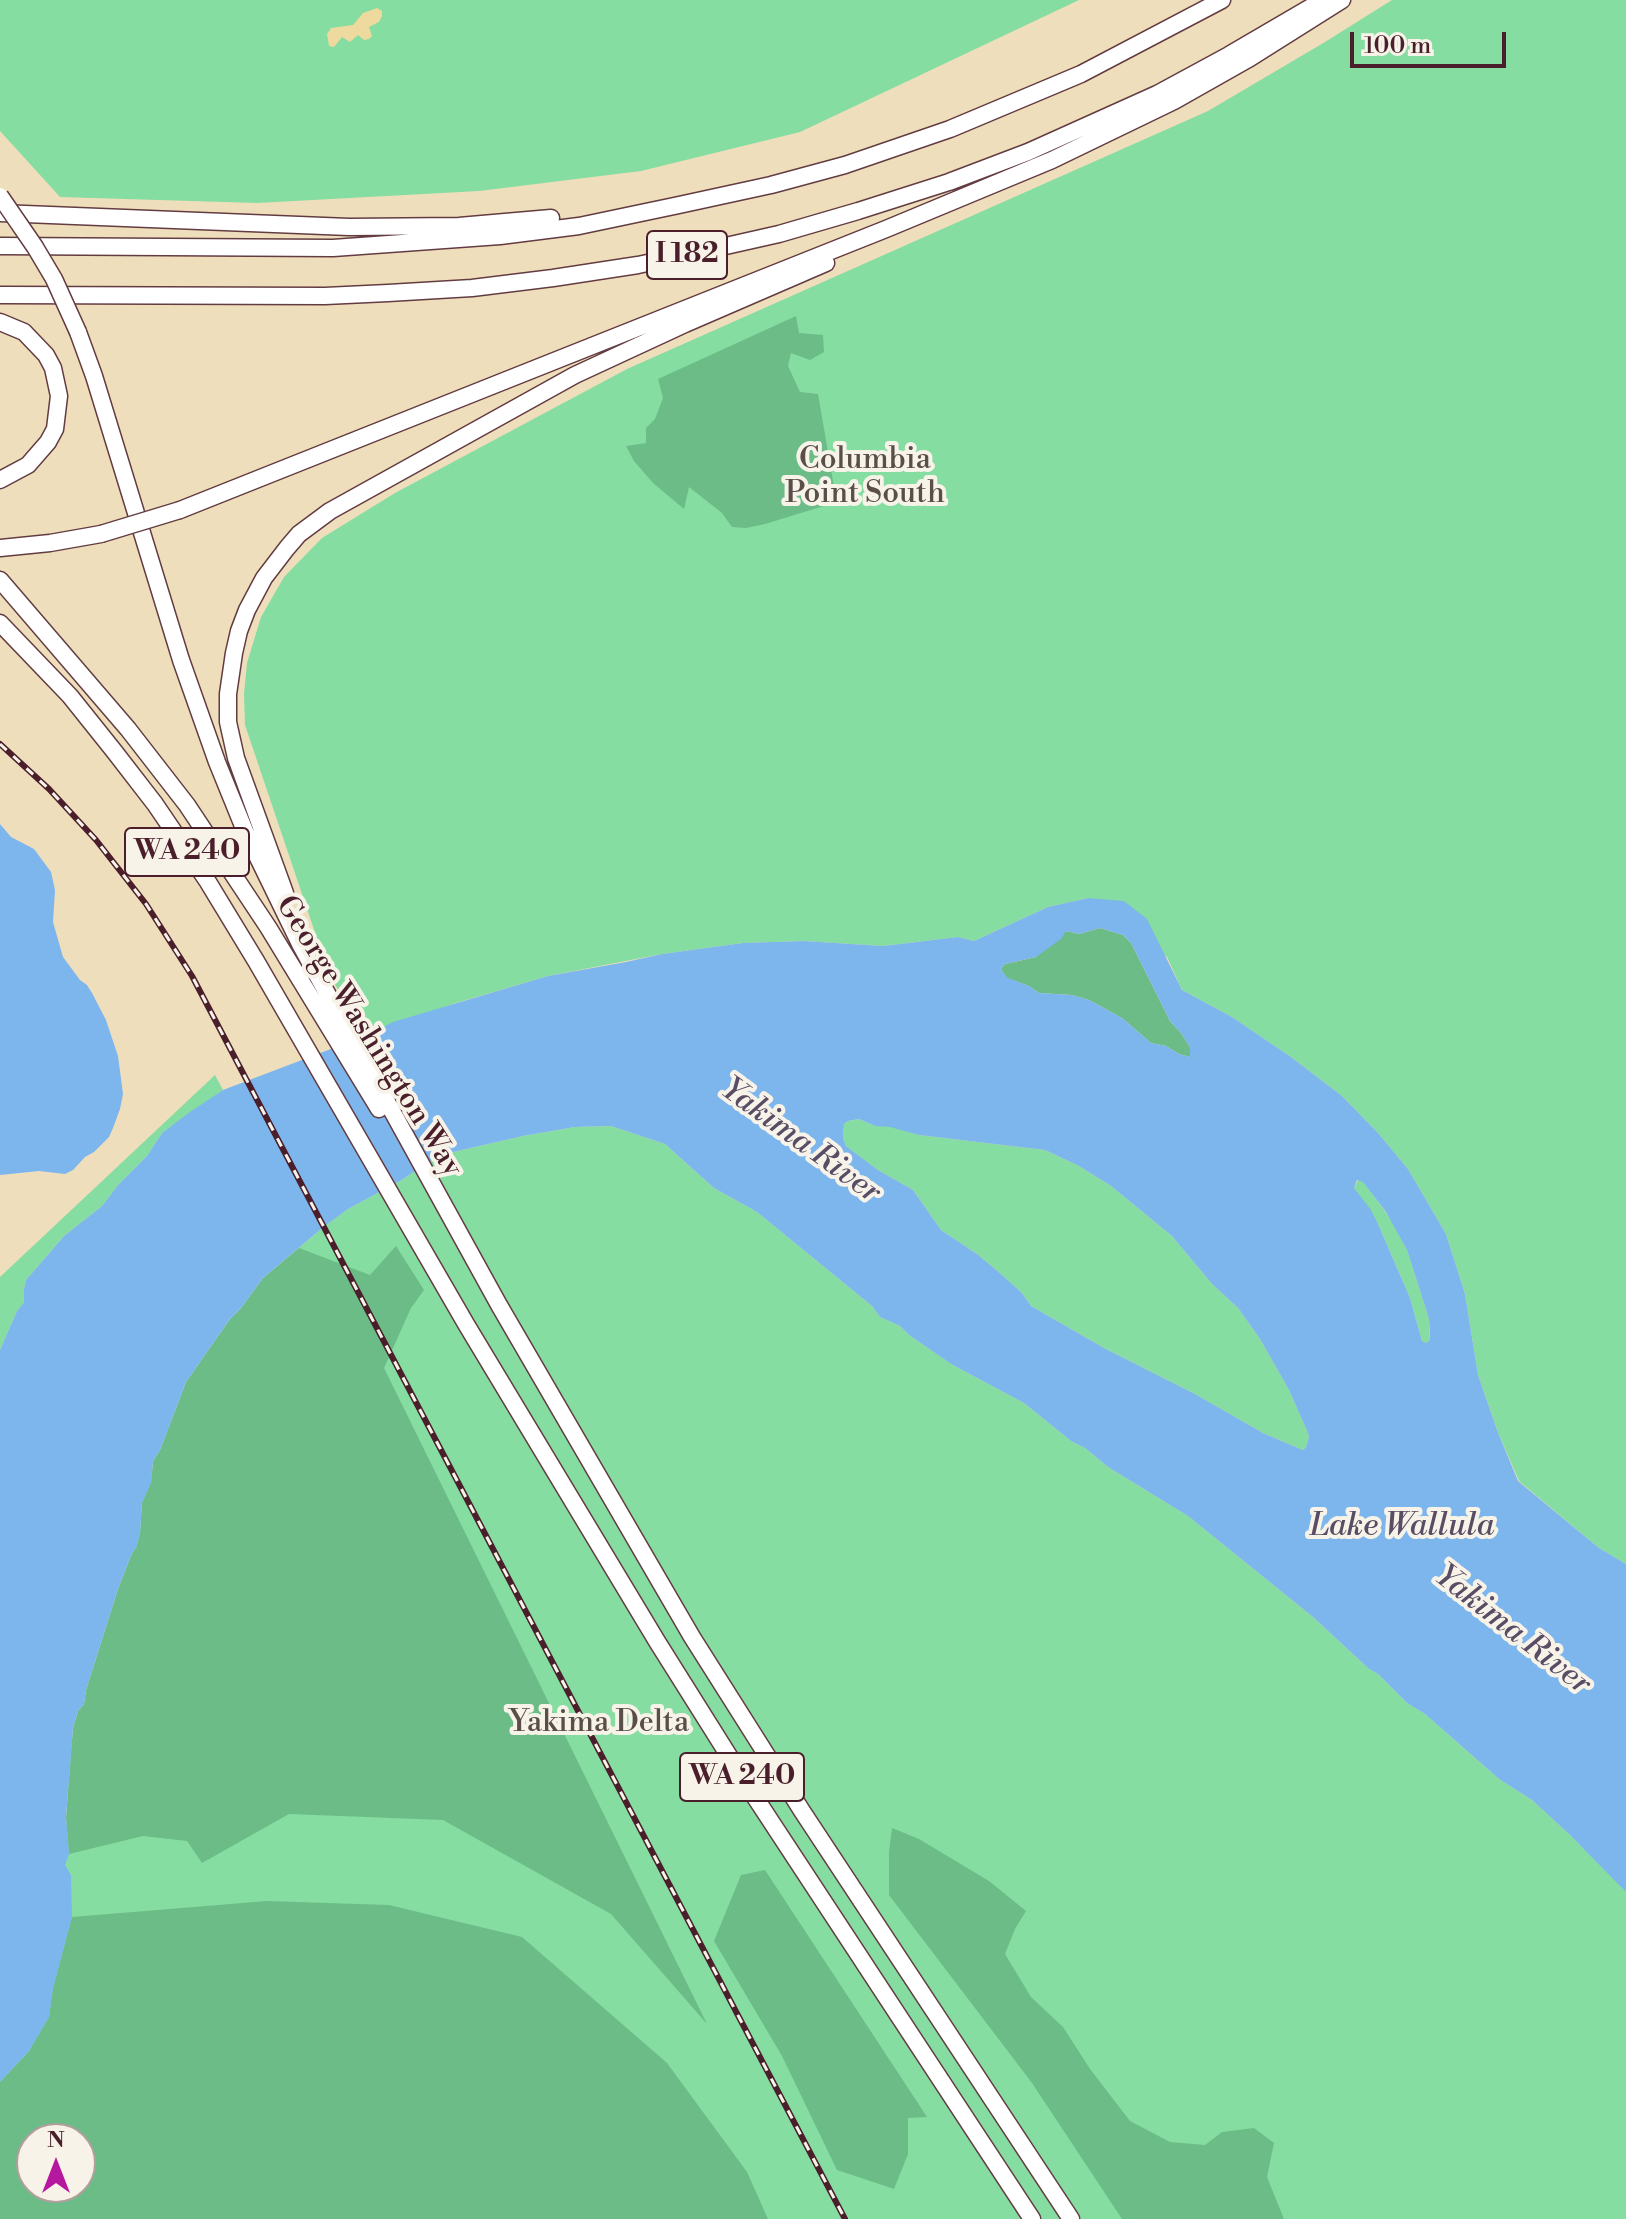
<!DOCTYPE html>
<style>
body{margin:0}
#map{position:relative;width:1626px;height:2219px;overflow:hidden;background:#efdebc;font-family:"Libre Bodoni",serif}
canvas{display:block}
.north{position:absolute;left:16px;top:2123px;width:80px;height:80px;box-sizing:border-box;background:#f7f3e8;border:2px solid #b29e9c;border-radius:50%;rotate:0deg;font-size:22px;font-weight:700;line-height:32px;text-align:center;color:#4a1f2b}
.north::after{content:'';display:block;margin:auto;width:28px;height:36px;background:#b5179e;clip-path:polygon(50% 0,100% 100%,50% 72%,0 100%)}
.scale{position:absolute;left:1350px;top:32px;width:156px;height:36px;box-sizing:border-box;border:4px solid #4a1f2b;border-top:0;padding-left:10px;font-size:24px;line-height:28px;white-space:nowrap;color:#4a1f2b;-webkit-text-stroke:6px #f7f3e8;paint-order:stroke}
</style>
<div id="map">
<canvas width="1626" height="2219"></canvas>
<div class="north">N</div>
<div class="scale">100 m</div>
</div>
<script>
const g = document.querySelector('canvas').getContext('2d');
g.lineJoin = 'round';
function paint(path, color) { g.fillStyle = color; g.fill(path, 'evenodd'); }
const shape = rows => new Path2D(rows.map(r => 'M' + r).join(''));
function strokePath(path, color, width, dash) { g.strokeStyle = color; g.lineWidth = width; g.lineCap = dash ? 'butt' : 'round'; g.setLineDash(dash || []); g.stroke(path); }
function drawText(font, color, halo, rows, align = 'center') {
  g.font = font + ' "Libre Bodoni",serif'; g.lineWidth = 8; g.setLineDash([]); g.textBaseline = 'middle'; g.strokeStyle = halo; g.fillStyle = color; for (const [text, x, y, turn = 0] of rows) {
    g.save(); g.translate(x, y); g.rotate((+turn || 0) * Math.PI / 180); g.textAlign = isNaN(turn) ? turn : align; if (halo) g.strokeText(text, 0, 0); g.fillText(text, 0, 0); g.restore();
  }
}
const green = shape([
 [0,0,1079,0,800,132,641,171,479,191,257,203,60,197,0,131],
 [1392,0,1626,0,1626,1564,1599,1548,1519,1481,1497,1430,1478,1375,1465,1294,1446,1234,1408,1169,1378,1133,1342,1096,1291,1057,1232,1017,1182,990,1167,957,1088,898,1048,907,974,941,958,937,883,946,804,941,743,943,662,954,548,976,456,1003,365,1036,329,974,245,725,244,694,247,663,261,617,284,577,322,538,395,493,627,369,1208,111,1325,42],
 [215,1075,223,1090,162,1133,147,1156,118,1185,102,1206,64,1236,26,1280,24,1289,24,1302,17,1311,0,1350,0,1277],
 [859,1119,875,1126,890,1126,919,1135,1045,1150,1079,1166,1111,1186,1172,1236,1212,1284,1238,1308,1260,1339,1289,1390,1308,1433,1309,1437,1306,1447,1303,1450,1298,1448,1263,1433,1195,1394,1104,1348,1031,1306,1022,1293,1001,1274,977,1254,941,1230,913,1190,878,1170,846,1146,843,1138,844,1124,848,1121],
 [611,1126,665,1144,714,1188,757,1212,872,1306,880,1317,900,1326,909,1335,951,1364,1024,1403,1071,1441,1085,1448,1108,1467,1188,1516,1313,1617,1369,1669,1378,1674,1407,1703,1425,1714,1499,1779,1532,1800,1570,1835,1617,1882,1626,1892,1626,2219,0,2219,0,2082,29,2051,64,1865,71,1743,140,1534,142,1503,160,1450,282,1262,321,1229,348,1209,400,1181,440,1155,523,1136,575,1127],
 [32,2139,80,2139,80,2187,32,2187],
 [1358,1180,1363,1181,1392,1221,1407,1250,1429,1319,1430,1340,1426,1343,1422,1341,1410,1298,1378,1224,1354,1188]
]);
const forest = shape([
 [796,316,799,333,823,335,824,352,810,360,791,353,788,366,800,392,818,394,834,487,827,505,765,524,746,528,732,527,722,513,689,487,684,509,653,483,634,461,626,446,646,443,646,428,655,419,663,398,658,379],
 [1100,928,1123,935,1131,943,1170,1021,1181,1033,1190,1047,1190,1057,1179,1054,1166,1046,1151,1043,1122,1018,1089,1000,1072,995,1039,993,1029,986,1007,978,1003,973,1001,968,1005,964,1036,957,1066,931,1079,934],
 [396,1246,424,1290,411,1308,384,1368,707,2024,611,1914,443,1820,289,1814,202,1863,187,1841,143,1836,69,1854,66,1817,73,1728,78,1711,84,1704,86,1690,118,1589,132,1553,136,1548,140,1534,142,1503,151,1483,153,1461,160,1450,186,1382,230,1319,241,1308,263,1278,299,1248,370,1275],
 [892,1828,919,1839,989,1881,1026,1911,1015,1929,1005,1954,1031,1997,1063,2027,1090,2069,1130,2121,1170,2142,1205,2145,1222,2132,1254,2128,1274,2143,1267,2177,1284,2219,1122,2219,1032,2083,889,1895,889,1852],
 [765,1870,927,2117,908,2118,908,2154,894,2189,837,2170,782,2056,714,1941,741,1875],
 [267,1901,389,1905,522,1937,667,2063,747,2172,768,2219,0,2219,0,2082,29,2051,49,2017,53,1988,72,1917],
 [32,2139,80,2139,80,2187,32,2187]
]);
const sand = shape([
 [377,8,382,11,382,16,379,22,369,27,372,36,369,39,364,40,358,35,350,42,342,37,334,47,329,46,327,34,331,28,353,25,363,13]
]);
const water = shape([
 [0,824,11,837,34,849,51,872,55,890,53,922,63,957,80,980,87,985,92,993,106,1020,118,1056,123,1094,120,1109,113,1128,109,1137,94,1152,85,1157,73,1170,65,1174,39,1171,0,1175],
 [1088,898,1124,901,1147,919,1182,990,1232,1017,1291,1057,1342,1096,1378,1133,1408,1169,1446,1234,1465,1294,1478,1375,1497,1430,1518,1481,1599,1548,1626,1564,1626,1892,1570,1835,1532,1800,1499,1779,1425,1714,1407,1703,1378,1674,1369,1669,1313,1617,1188,1516,1108,1467,1085,1448,1071,1441,1024,1403,951,1364,909,1335,900,1326,880,1317,872,1306,757,1212,714,1188,665,1144,611,1126,575,1127,523,1136,440,1155,400,1181,348,1209,321,1229,263,1278,241,1308,230,1319,186,1382,160,1450,153,1461,151,1483,142,1503,140,1534,136,1548,132,1553,118,1589,86,1690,84,1704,78,1711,73,1728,66,1817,69,1854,65,1865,71,1875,72,1917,53,1988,49,2017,29,2051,0,2082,0,1350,17,1311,24,1302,24,1289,26,1280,64,1236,102,1206,118,1185,147,1156,162,1133,190,1112,223,1090,365,1036,393,1022,548,976,626,962,662,954,743,943,804,941,883,946,958,937,974,941,1048,907],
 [1100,928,1123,935,1131,943,1170,1021,1181,1033,1190,1047,1190,1057,1179,1054,1166,1046,1151,1043,1122,1018,1089,1000,1072,995,1039,993,1029,986,1008,978,1003,973,1001,968,1005,964,1036,957,1061,939,1066,931,1079,934],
 [859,1119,875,1126,890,1127,919,1135,1045,1150,1079,1166,1111,1186,1172,1236,1212,1284,1238,1308,1260,1339,1289,1390,1308,1433,1309,1437,1306,1447,1303,1450,1298,1448,1263,1433,1195,1394,1104,1348,1031,1306,1022,1293,1001,1274,977,1254,941,1230,913,1190,878,1170,846,1146,843,1138,844,1124,848,1121],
 [1357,1180,1363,1182,1386,1212,1407,1250,1429,1319,1430,1335,1430,1340,1426,1343,1422,1341,1410,1298,1378,1224,1371,1210,1354,1188]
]);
const highway = shape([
 [0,213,349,227,459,226,551,218],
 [0,246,333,248,500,236,579,226,679,205,771,185,845,165,950,129,1081,74,1222,0],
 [0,295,325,296,388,293,472,288,553,278,638,265,708,250,779,234,858,211,949,182,1028,152,1157,94,1229,55,1323,0],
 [0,322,24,332,46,355,53,368,59,396,55,429,48,442,28,465,0,480],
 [78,332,94,376,181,660,217,762,245,831,301,946,499,1305,692,1637,802,1811,1071,2219],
 [180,510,886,229,1052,160,1174,101,1250,58,1342,0],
 [0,548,50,543,101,534],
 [0,580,128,729,187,805,268,927,379,1109],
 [0,623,70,696,114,751,155,804,208,882,256,961,466,1324,658,1643,751,1791,1032,2219],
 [285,893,236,758,228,722,228,694,234,653,239,631,247,610,264,578,287,548,299,534,330,511,575,375,685,324,826,263]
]);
const rail = shape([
 [0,744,49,789,96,840,146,904,192,976,845,2219]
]);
const highwayBridge = shape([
 [0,196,35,247,54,279,78,332],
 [101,534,180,510]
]);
const shields = [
 [687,255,80],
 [187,852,124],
 [742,1777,124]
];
const shieldNames = [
 ["I 182",687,255],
 ["WA 240",187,852],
 ["WA 240",742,1777]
];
const parkNames = [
 ["Columbia",865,461],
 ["Point South",865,495],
 ["Yakima Delta",599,1724]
];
const streetNames = [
 ["George Washington Way",368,1037,58]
];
const waterNames = [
 ["Yakima River",800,1142,36],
 ["Lake Wallula",1402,1527],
 ["Yakima River",1512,1631,38]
];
paint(green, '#85dda1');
paint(forest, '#6cbc87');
paint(sand, '#eeda9e');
paint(water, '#7db5ed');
strokePath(highway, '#633c41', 19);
strokePath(highway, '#fff', 16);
strokePath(rail, '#4a1f2b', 6);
strokePath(rail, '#f7f3e8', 3, [9]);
strokePath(highwayBridge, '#633c41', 19, []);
strokePath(highwayBridge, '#fff', 16);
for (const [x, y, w] of shields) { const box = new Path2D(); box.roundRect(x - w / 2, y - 24, w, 48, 6); g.fillStyle = '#f7f3e8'; g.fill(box); strokePath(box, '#4a1f2b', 2); }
drawText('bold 28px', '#4a1f2b', null, shieldNames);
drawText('30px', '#594e48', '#f7f3e8', parkNames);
drawText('30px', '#4a1f2b', '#f7f3e8', streetNames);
drawText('italic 32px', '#594c65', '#f7f3e8', waterNames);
</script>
